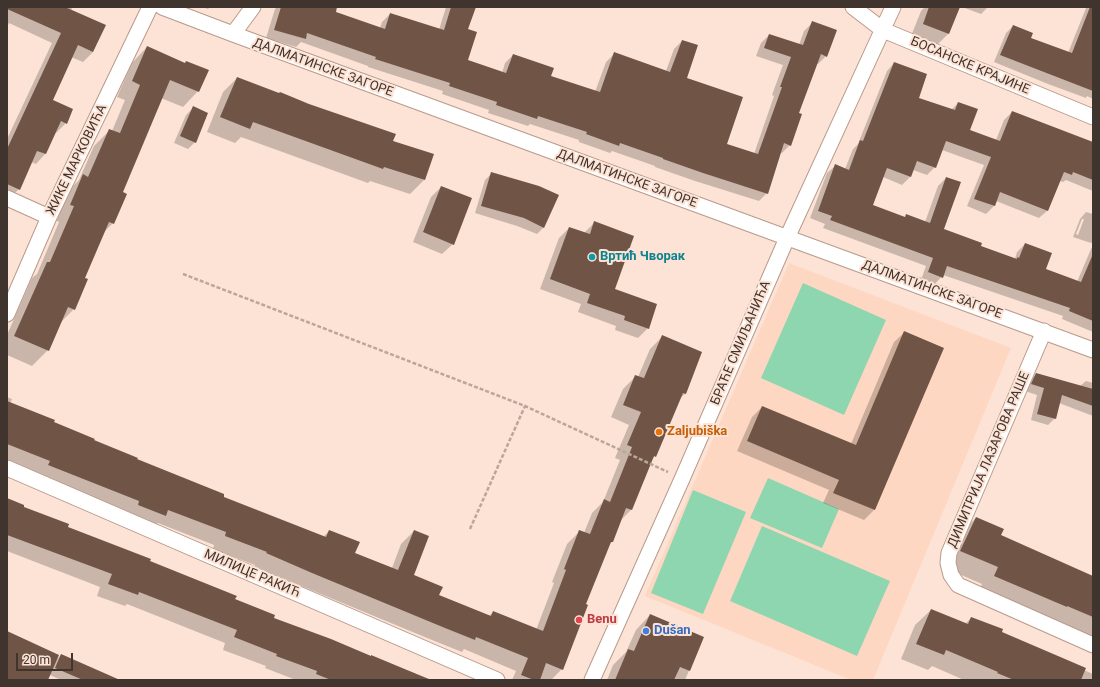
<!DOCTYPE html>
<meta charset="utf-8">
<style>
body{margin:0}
#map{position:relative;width:1100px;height:687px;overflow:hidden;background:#fde3d5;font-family:Roboto,sans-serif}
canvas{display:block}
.frame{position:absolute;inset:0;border:8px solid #40342e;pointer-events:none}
.scale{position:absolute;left:16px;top:653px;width:57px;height:18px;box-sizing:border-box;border:2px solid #40342e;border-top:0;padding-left:5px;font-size:12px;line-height:14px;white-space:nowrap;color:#40342e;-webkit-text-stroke:3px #fde3d5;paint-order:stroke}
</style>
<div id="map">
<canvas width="1100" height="687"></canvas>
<div class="frame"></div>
<div class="scale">20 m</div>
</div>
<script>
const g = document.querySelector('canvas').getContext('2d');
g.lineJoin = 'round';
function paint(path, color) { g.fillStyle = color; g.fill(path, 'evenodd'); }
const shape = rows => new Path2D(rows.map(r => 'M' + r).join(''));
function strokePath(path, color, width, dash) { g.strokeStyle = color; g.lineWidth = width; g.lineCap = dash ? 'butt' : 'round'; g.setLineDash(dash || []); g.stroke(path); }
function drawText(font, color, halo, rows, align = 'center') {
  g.font = font + ' Roboto,sans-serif'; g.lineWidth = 4; g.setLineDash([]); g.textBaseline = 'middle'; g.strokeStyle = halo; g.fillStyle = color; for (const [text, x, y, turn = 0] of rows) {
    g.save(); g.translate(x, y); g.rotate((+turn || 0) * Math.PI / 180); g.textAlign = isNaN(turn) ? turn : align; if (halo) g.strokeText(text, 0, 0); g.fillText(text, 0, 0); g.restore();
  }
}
const built = shape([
 [789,263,1011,348,873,680,851,680,645,596]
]);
const green = shape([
 [803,283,886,320,844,415,761,378],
 [768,478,839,509,822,548,750,518],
 [693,490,746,512,703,614,651,593],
 [762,526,890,581,857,656,730,601]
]);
const shadow = shape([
 [7,7,69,7,72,8,71,11,104,26,93,52,83,62,71,57,52,100,66,123,56,133,55,132,45,154,36,164,31,162,19,189,9,199,7,198,7,139,52,43,9,23,7,27],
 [202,7,210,7,208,9],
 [277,7,336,7,335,12,380,28,382,22,390,14,439,30,446,7,475,7,467,30,466,60,502,73,505,63,513,55,550,77,595,92,606,62,615,53,666,71,674,49,682,41,685,78,725,144,754,154,774,96,772,95,783,65,756,56,761,43,769,35,799,45,804,31,813,22,826,56,818,64,817,64,798,114,790,145,782,153,780,153,767,193,759,201,695,181,655,167,655,166,612,151,610,153,579,142,579,140,530,124,528,126,488,113,489,110,442,94,443,91,368,67,368,66,301,42,296,47,266,38,275,9],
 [925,7,959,7,948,34,936,46,911,36,921,11],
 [962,7,988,7,981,14],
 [1084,7,1093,7,1093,99,1087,96,1086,98,1048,84,994,62,1006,33,1013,26,1030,38,1068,53,1086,8],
 [147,47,198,91,183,107,161,98,122,192,113,223,104,232,84,278,74,309,60,323,48,350,32,366,7,355,7,335,32,278,37,274,59,222,55,220,68,191,79,180,94,146,110,130,112,131,125,100,117,97,132,63],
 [894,63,917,98,951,110,958,103,969,130,996,140,1004,120,1012,112,1093,145,1093,191,1066,180,1063,182,1060,181,1047,211,1039,218,996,201,994,206,986,214,967,206,984,165,942,150,935,167,927,175,913,170,910,177,902,185,883,177,872,206,904,218,925,222,938,186,946,178,943,230,979,246,1015,259,1017,252,1025,244,1044,270,1077,282,1091,249,1093,247,1093,332,1062,319,1063,316,943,275,934,285,921,280,926,266,823,228,825,224,810,218,827,173,835,166,845,169,853,149,858,144,887,71],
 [237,78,392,142,424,180,410,194,370,181,368,183,241,137,235,143,207,132,223,92],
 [193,108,195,142,188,149,174,143,186,115],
 [492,173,544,227,537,234,517,226,475,213,485,180],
 [441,187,453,244,442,254,413,242,431,197],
 [1086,212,1093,214,1093,241,1091,243,1073,237,1080,219],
 [1082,219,1084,219,1078,235,1076,234],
 [594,223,613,290,648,328,638,338,615,330,616,326,578,312,581,304,540,289,559,238,569,228,584,233],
 [905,332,943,348,874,510,864,520,823,503,829,490,737,451,752,417,762,407,851,444,894,342],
 [663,336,701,352,685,394,679,399,655,456,651,460,631,510,620,521,612,542,608,545,585,605,562,669,551,680,544,680,539,678,539,680,512,680,516,671,464,649,462,652,432,640,299,585,255,566,255,565,213,549,214,545,158,523,152,528,7,461,7,397,12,399,10,404,222,497,323,537,329,531,354,553,392,568,401,544,414,531,413,576,438,596,489,616,493,612,536,630,554,583,552,582,567,544,580,531,584,533,592,513,603,502,620,460,615,458,629,425,611,417,623,389,636,376,638,377,650,349],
 [1036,374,1080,386,1086,381,1093,383,1093,416,1059,403,1055,418,1048,425,1031,420,1037,395,1025,391,1029,381],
 [7,499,67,528,149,562,273,618,432,680,296,680,265,668,266,666,223,650,225,643,127,604,125,606,97,596,100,587,7,551],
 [976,518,1000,535,1093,577,1093,640,978,592,982,584,945,568,959,534],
 [931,610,965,624,971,618,1000,633,1093,674,1093,680,964,680,932,666,928,670,901,659,915,625],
 [650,615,703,638,685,680,607,680,613,665,626,652,636,630],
 [7,637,56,660,61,655,93,680,61,680,50,675,47,680,7,680]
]);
const building = shape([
 [7,7,65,7,106,25,93,52,78,45,53,100,73,109,67,124,61,121,46,154,37,151,20,190,7,184,7,149,61,33,7,9],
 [281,7,337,7,336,12,385,29,390,13,444,30,451,7,476,7,468,29,477,32,468,60,506,73,513,54,554,68,551,76,600,92,614,52,670,72,682,40,698,45,687,78,743,97,727,144,758,154,782,87,780,87,791,57,764,48,769,34,803,45,812,21,837,30,827,57,821,54,799,113,802,114,791,146,784,143,768,194,703,173,663,159,663,158,620,143,619,146,586,134,587,132,538,116,537,119,496,105,497,102,449,86,450,83,375,59,376,57,307,33,306,39,274,30],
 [929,7,960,7,949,34,923,24],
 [1090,7,1093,7,1093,91,1000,55,1013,25,1033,33,1031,38,1072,53],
 [147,46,185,63,186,61,209,70,199,92,170,80,123,192,127,194,114,224,109,222,85,278,88,279,75,310,68,307,49,351,14,336,47,262,50,262,74,206,70,205,83,174,88,177,109,129,120,133,140,85,132,81],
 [894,62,927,74,919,98,955,110,958,102,978,109,970,130,1000,141,1012,111,1093,142,1093,180,1073,172,1072,175,1064,172,1048,211,1000,192,995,206,974,199,991,157,946,141,936,168,917,161,911,177,887,168,873,205,905,217,906,214,930,223,946,177,961,182,944,229,982,243,981,246,1017,259,1017,257,1019,258,1025,243,1052,253,1046,269,1081,282,1093,254,1093,321,1069,311,1070,308,947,266,943,278,928,272,933,258,830,220,832,216,818,211,835,164,849,170,860,140,863,141],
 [237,77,279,93,280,92,309,104,396,134,393,141,434,154,425,180,384,167,383,169,253,122,250,129,220,117],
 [193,106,208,113,196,143,180,136],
 [491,172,539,186,559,195,544,228,524,218,481,206],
 [441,186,472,198,454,245,423,232],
 [594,221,634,236,615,289,657,304,649,329,624,320,625,316,587,303,590,294,550,279,569,227,590,234],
 [904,331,944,348,875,510,833,493,839,480,747,441,762,406,856,445],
 [662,335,702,352,686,394,683,393,656,457,654,456,632,510,626,508,613,542,611,542,586,604,588,605,563,670,546,663,540,680,534,680,521,675,528,658,476,637,475,640,445,628,312,573,266,553,267,552,225,536,226,532,168,510,166,516,138,505,139,501,48,465,50,461,7,444,7,401,55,420,54,422,95,439,94,440,138,458,137,459,224,494,224,497,326,537,329,530,360,542,355,553,398,570,414,530,429,536,414,575,443,587,439,595,491,616,493,611,543,631,566,570,564,569,579,530,590,534,604,499,610,502,632,447,627,445,641,412,623,405,635,375,644,378],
 [1036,373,1093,389,1093,406,1062,395,1056,419,1037,414,1044,388,1031,384],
 [7,498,24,505,24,507,69,524,68,527,151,559,150,561,237,596,235,599,275,615,274,618,331,639,371,656,371,655,431,680,331,680,316,674,317,671,276,656,277,654,234,637,237,630,139,592,138,595,108,584,112,574,7,535],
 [976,517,1004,529,1001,535,1093,576,1093,617,1067,606,1067,607,994,576,998,567,960,551],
 [931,609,968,624,971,617,1003,629,1002,632,1086,668,1081,680,1014,680,997,673,998,672,946,650,944,655,916,644],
 [650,614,704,637,690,671,680,667,674,680,615,680,628,649,634,651],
 [7,631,59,655,48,680,7,680],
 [61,654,120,680,83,680,55,668]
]);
const path = shape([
 [183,274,525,406,668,472],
 [470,529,525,406]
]);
const minor = shape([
 [162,7,233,34,1093,350],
 [853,7,883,30,1093,117],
 [233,34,253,7],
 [7,198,49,217],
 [7,314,49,217,150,7],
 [1044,331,949,553,948,563,951,575,958,585,1093,645],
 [7,468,497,680],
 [592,680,682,479,787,238,893,7]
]);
const markers = [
 [592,257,4,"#0f9aa8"],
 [659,432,4,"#e8710a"],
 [579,620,4,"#e0444e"],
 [646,631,4,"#3f7fe0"]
];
const streetNames = [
 ["БОСАНСКЕ КРАЈИНЕ",970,66,23],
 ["ДАЛМАТИНСКЕ ЗАГОРЕ",323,68,20],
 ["ЖИКЕ МАРКОВИЋА",77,160,-64],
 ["ДАЛМАТИНСКЕ ЗАГОРЕ",627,179,20],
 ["ДАЛМАТИНСКЕ ЗАГОРЕ",932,290,20],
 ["БРАЋЕ СМИЉАНИЋА",741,343,-67],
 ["ДИМИТРИЈА ЛАЗАРОВА РАШЕ",989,460,-67],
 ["МИЛИЦЕ РАКИЋ",252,574,23]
];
const cultureNames = [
 ["Вртић Чворак",600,257]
];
const foodNames = [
 ["Zaljubiška",667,432]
];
const healthNames = [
 ["Benu",587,620]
];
const shopNames = [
 ["Dušan",654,631]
];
paint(built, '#fed7c2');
paint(green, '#8ed6af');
paint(shadow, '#0003');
paint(building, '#705547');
strokePath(minor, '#b89a8a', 17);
strokePath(path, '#bba69a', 2.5, [4, 2]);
strokePath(minor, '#fff', 15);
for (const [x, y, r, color] of markers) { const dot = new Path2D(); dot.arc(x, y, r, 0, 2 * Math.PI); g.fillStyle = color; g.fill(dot); strokePath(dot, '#fde3d5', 1.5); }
drawText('13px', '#40342e', '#fde3d5', streetNames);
drawText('bold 13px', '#0d838f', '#fde3d5', cultureNames, 'left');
drawText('bold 13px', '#c56008', '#fde3d5', foodNames, 'left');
drawText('bold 13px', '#be3a42', '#fde3d5', healthNames, 'left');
drawText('bold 13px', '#366cbe', '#fde3d5', shopNames, 'left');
</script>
